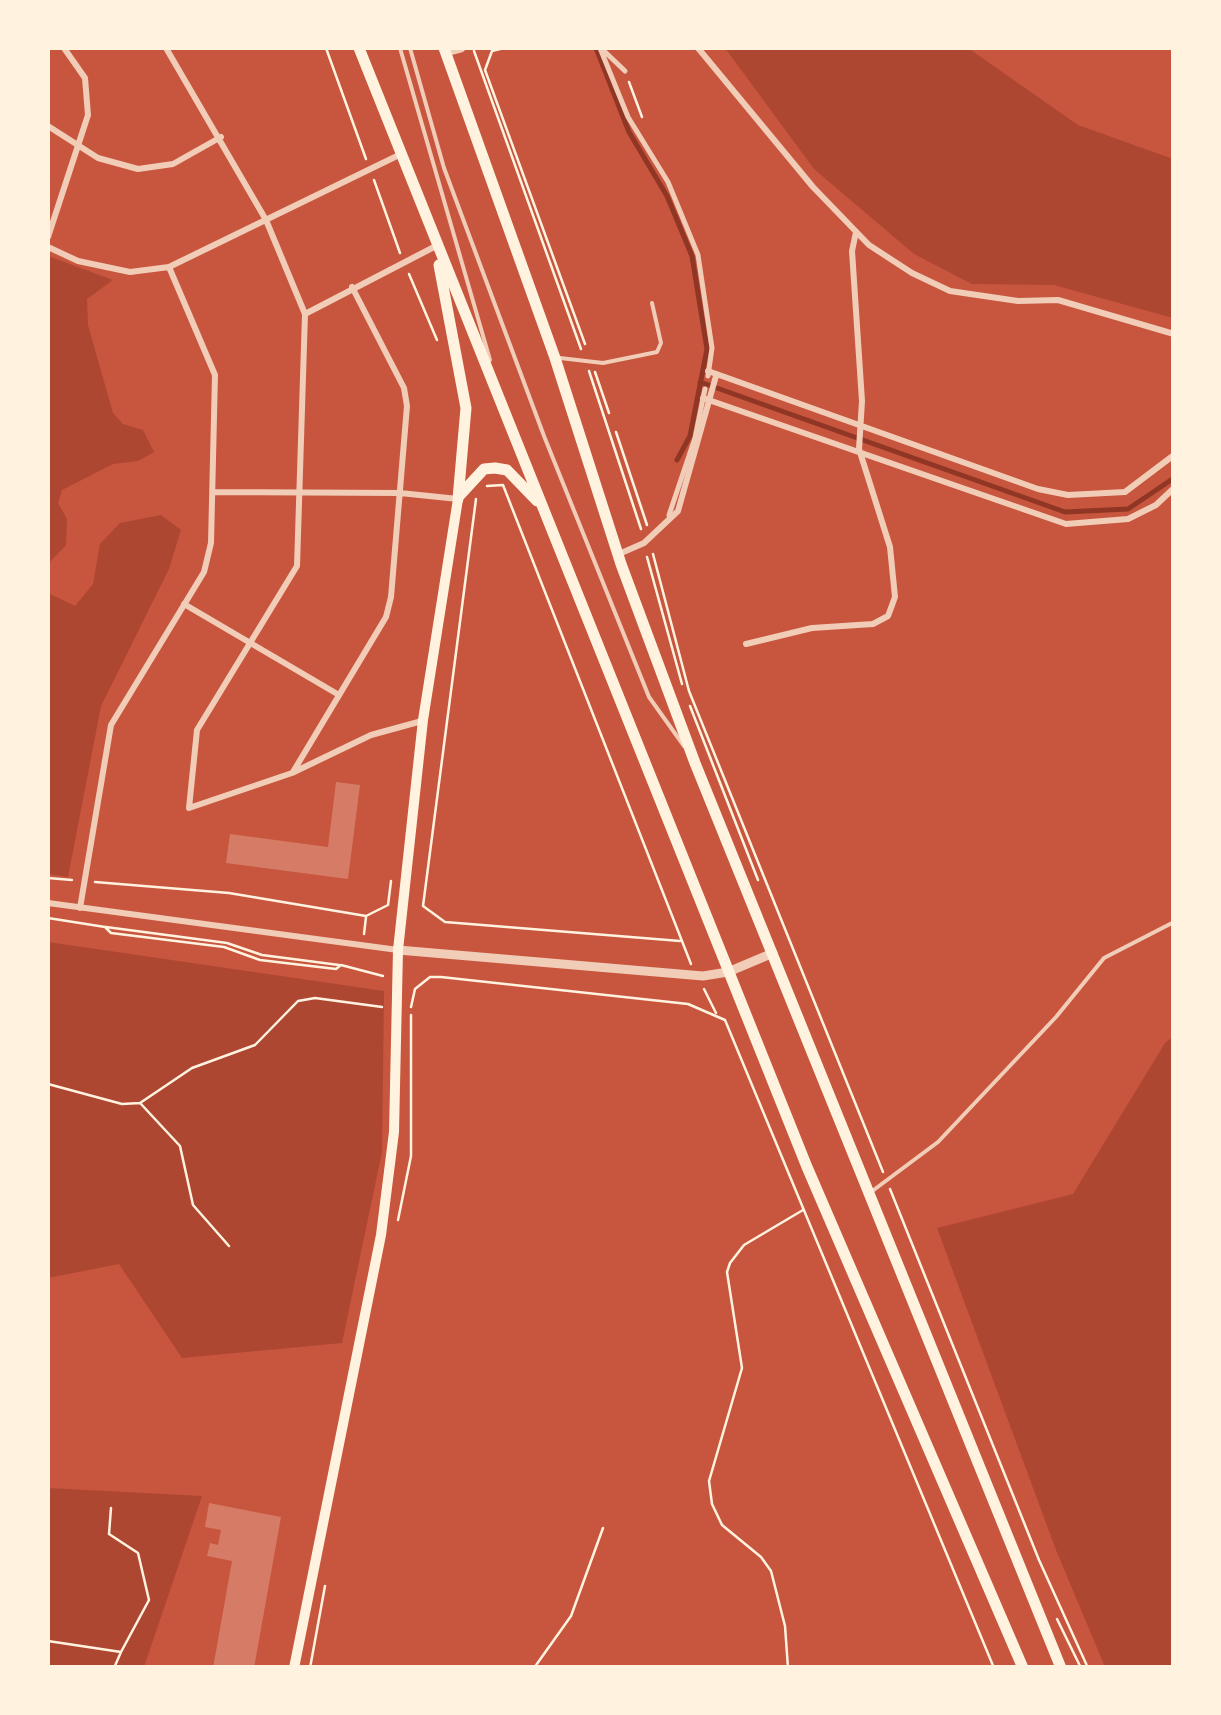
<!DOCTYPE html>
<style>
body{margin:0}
#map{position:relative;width:1221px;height:1715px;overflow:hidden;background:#c8553d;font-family:"Exo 2",sans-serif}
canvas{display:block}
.frame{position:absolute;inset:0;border:50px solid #fff3e0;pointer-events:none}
</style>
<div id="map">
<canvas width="1221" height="1715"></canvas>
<div class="frame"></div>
</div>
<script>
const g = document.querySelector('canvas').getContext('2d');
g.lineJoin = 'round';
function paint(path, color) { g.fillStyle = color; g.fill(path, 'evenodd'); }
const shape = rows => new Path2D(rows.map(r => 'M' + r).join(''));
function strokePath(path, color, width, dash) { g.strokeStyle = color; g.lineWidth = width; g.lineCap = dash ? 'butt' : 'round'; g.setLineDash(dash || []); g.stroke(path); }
const green = shape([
 [725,48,968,48,1078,125,1173,159,1173,318,1054,285,972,284,914,254,814,169],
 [48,256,113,280,87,299,88,325,113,413,123,424,143,430,154,452,138,461,113,464,62,490,58,503,67,519,66,545,48,564],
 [161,515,181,530,169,569,101,706,68,877,48,874,48,593,75,606,93,584,100,544,120,523],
 [48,942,384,991,382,1152,342,1343,182,1358,119,1264,48,1278],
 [1173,1037,1173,1667,1105,1667,1056,1550,937,1228,1073,1194,1165,1043],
 [48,1488,202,1496,144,1667,48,1667]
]);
const stream = shape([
 [596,48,629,132,667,196,692,256,707,349,690,436,677,460],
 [700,382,1065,512,1128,509,1174,478]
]);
const building = shape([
 [336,782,360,785,348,879,226,863,230,834,328,847],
 [209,1503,281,1517,254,1668,213,1668,232,1561,207,1556,210,1543,218,1545,221,1530,205,1527]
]);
const path = shape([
 [326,48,366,159],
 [504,48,492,51,485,70,585,344],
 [474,51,581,349],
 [629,82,642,117],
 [374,180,400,253],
 [409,274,437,340],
 [589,371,641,529],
 [595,372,609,413],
 [616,432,647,525],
 [487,486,503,485,691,964],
 [476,499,423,906,445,922,680,941],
 [653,554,689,691,883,1172],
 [647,557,682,684],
 [690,706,758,880],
 [48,878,72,880],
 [95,882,229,893,366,916,388,905,391,881],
 [48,918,105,927,111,933,224,947,260,960,336,969,341,965,383,976],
 [106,927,227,943,262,955,339,965],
 [364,934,366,917],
 [704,989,716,1013],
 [411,1007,415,989,430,977,441,977,688,1004,725,1020,994,1668],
 [48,1084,122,1104,140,1103,192,1068,255,1045,298,1001,315,998,382,1007],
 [141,1104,180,1146,193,1205,229,1246],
 [890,1189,1039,1560,1088,1668],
 [398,1220,411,1156,411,1015],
 [111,1508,109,1534,138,1553,149,1600,121,1652],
 [1057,1619,1081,1668],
 [48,1641,121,1652,114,1668],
 [310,1668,325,1586],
 [534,1668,571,1616,603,1528],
 [788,1668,785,1626,771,1571,761,1557,722,1525,712,1504,709,1481,742,1368,727,1272,730,1263,744,1245,803,1210]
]);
const service = shape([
 [400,48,490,360],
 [410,48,444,168,544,436,649,697,684,746],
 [560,358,603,363,657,352,661,343,652,303],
 [871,1192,938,1142,1056,1017,1104,958,1174,922]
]);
const pedestrian = shape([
 [600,48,628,117,668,182,698,255,712,348,708,376],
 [602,49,625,71],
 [669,515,695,438,705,389]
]);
const minor = shape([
 [166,48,266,220,305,314,297,566,197,730,189,808,292,773,371,735,422,721],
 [698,48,813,187,869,245,912,273,950,291,1018,301,1058,300,1174,334],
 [48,126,98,158,138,169,173,164,221,137],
 [48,237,88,115,85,78,64,48],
 [48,247,78,261,130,272,169,267,399,155],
 [305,314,436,246],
 [708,371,1038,489,1068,495,1125,492,1174,455],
 [703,398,1066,524,1128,519,1156,505,1174,488],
 [213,492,400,493,458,499],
 [619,554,644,543,678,511,716,376],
 [184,604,339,695],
 [746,644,812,628,873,624,888,616,895,597,890,547,859,449,862,401,852,251,856,232],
 [293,772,386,617,391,597,407,406,404,388,352,287],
 [48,903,398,950],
 [80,908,111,725,204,572,211,543,215,375,169,267]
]);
const tertiary = shape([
 [446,52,461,48],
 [398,950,703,976,728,972,773,953]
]);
const secondary = shape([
 [294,1668,381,1235,394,1132,398,950,423,720,458,499]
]);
const primary = shape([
 [359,48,807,1167,1023,1668],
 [444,48,555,358,621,564,695,763,1061,1668],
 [439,265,466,408,458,499],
 [460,495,484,469,495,468,507,470,537,501]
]);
paint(green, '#ae4732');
strokePath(stream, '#8f3625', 5);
paint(building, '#d67c66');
strokePath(path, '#fff3e0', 2.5);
strokePath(service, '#f1ccb7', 4);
strokePath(pedestrian, '#f1ccb7', 5);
strokePath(minor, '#f1ccb7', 6);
strokePath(tertiary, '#f1ccb7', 9);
strokePath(secondary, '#fff3e0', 10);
strokePath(primary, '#fff3e0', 11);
</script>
